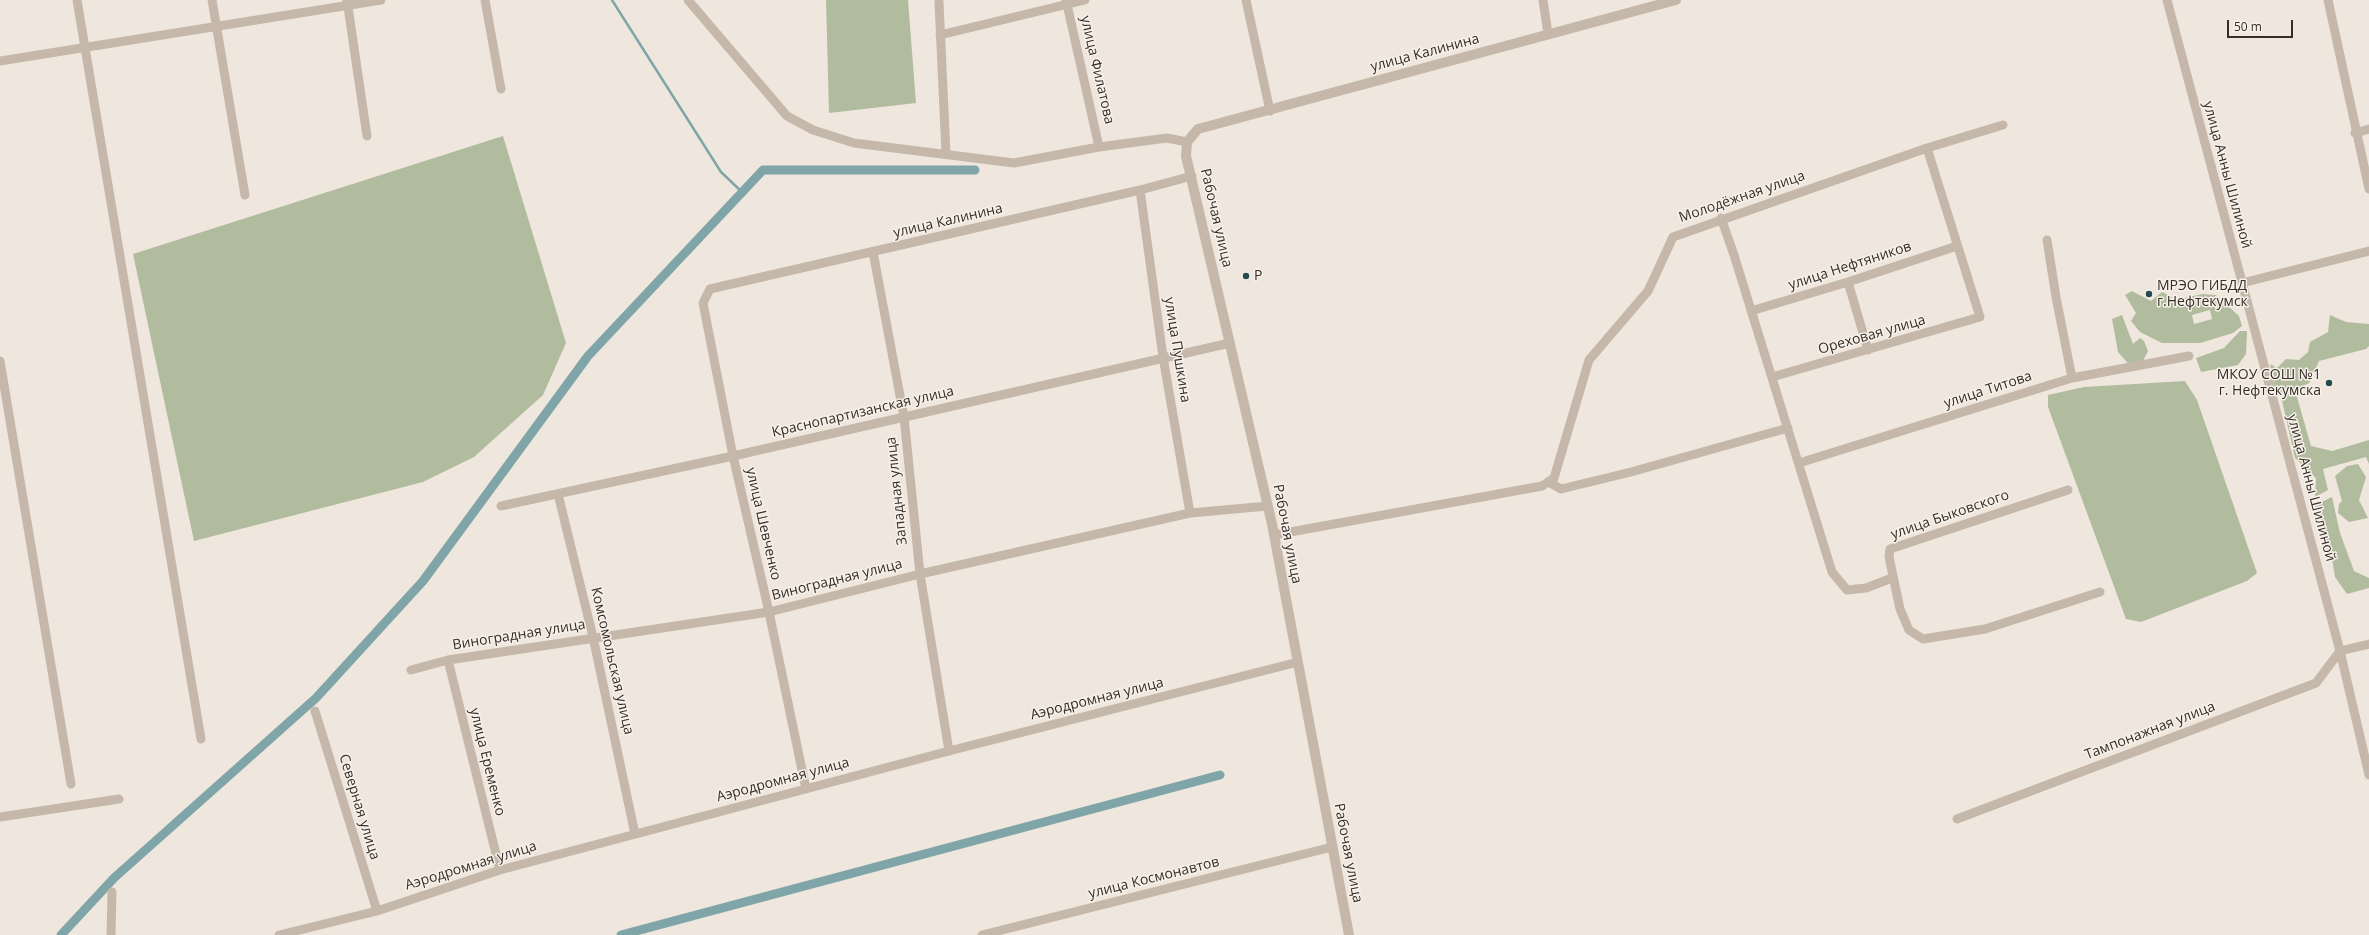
<!DOCTYPE html>
<meta charset="utf-8">
<style>
body{margin:0}
#map{position:relative;width:2369px;height:935px;overflow:hidden;background:#efe7dd;font-family:"Open Sans",sans-serif}
canvas{display:block}
.scale{position:absolute;left:2227px;top:20px;width:66px;height:18px;box-sizing:border-box;border:2px solid #342d29;border-top:0;padding-left:5px;font-size:12px;line-height:14px;white-space:nowrap;color:#342d29;-webkit-text-stroke:3px #f7f1e9;paint-order:stroke}
</style>
<div id="map">
<canvas width="2369" height="935"></canvas>
<div class="scale">50 m</div>
</div>
<script>
const g = document.querySelector('canvas').getContext('2d');
g.lineJoin = 'round';
function paint(path, color) { g.fillStyle = color; g.fill(path, 'evenodd'); }
const shape = rows => new Path2D(rows.map(r => 'M' + r).join(''));
function strokePath(path, color, width, dash) { g.strokeStyle = color; g.lineWidth = width; g.lineCap = dash ? 'butt' : 'round'; g.setLineDash(dash || []); g.stroke(path); }
function drawText(font, color, halo, rows, align = 'center') {
  g.font = font + ' "Open Sans",sans-serif'; g.lineWidth = 3; g.setLineDash([]); g.textBaseline = 'middle'; g.strokeStyle = halo; g.fillStyle = color; for (const [text, x, y, turn = 0] of rows) {
    g.save(); g.translate(x, y); g.rotate((+turn || 0) * Math.PI / 180); g.textAlign = isNaN(turn) ? turn : align; if (halo) g.strokeText(text, 0, 0); g.fillText(text, 0, 0); g.restore();
  }
}
const green = shape([
 [826,0,908,0,916,103,829,113],
 [503,136,566,343,543,395,474,457,423,482,194,541,133,254],
 [2132,291,2151,301,2162,292,2172,297,2172,301,2202,294,2216,295,2239,316,2242,326,2233,333,2200,343,2162,343,2140,332,2131,321,2136,313,2125,295],
 [2210,310,2212,319,2194,324,2192,315],
 [2122,315,2133,344,2140,338,2144,341,2148,351,2140,367,2132,368,2118,352,2112,319],
 [2330,315,2346,322,2369,324,2369,346,2366,349,2319,361,2309,383,2295,390,2311,446,2332,451,2369,440,2369,464,2366,457,2323,469,2328,490,2315,497,2316,478,2295,458,2280,392,2274,386,2270,364,2277,368,2286,359,2299,360,2308,352,2310,342,2328,332],
 [2240,331,2247,331,2246,354,2238,365,2201,372,2196,358,2224,348],
 [2185,381,2197,400,2257,573,2247,581,2141,622,2126,619,2048,407,2048,395,2084,387],
 [2358,464,2366,477,2359,500,2368,518,2349,522,2338,513,2339,504,2342,501,2335,476,2347,466],
 [2332,497,2340,533,2354,571,2369,578,2369,588,2347,594,2335,577,2332,558,2315,505]
]);
const stream = shape([
 [612,0,721,172,742,192]
]);
const canal = shape([
 [61,935,114,878,316,698,423,581,588,356,763,170,975,170],
 [621,935,1220,775]
]);
const minor = shape([
 [77,0,201,739],
 [212,0,245,195],
 [347,0,367,136],
 [485,0,501,89],
 [688,0,787,116,813,130,854,143,1014,163,1099,147,1167,138,1187,142],
 [1066,0,1099,147],
 [1246,0,1270,111],
 [1543,0,1548,34],
 [2167,0,2340,651,2369,775],
 [2328,0,2369,189],
 [939,2,946,154],
 [940,35,1085,0],
 [0,61,381,0],
 [2355,133,2369,129],
 [1140,190,1163,357,1190,513],
 [1721,218,1734,255,1832,572,1847,590,1866,588,1892,578],
 [2047,240,2056,297,2072,378],
 [873,252,904,417,920,574,949,751],
 [1848,282,1868,350],
 [2242,283,2369,251],
 [1751,311,1848,282,1957,246],
 [0,361,71,784],
 [1772,377,1980,317,1927,148],
 [1799,463,2072,378,2189,356],
 [1549,482,1561,489,1631,472,1788,428],
 [2068,490,1890,549,1889,557,1900,609,1909,630,1923,639,1985,629,2100,592],
 [558,494,593,637,635,834],
 [501,506,733,456,1230,343],
 [1274,535,1542,486,1554,478,1589,360,1648,291,1673,237,1927,148,2003,125],
 [2340,651,2369,644],
 [448,660,500,870],
 [411,670,448,660,769,612,920,574,1190,513,1268,506],
 [315,711,377,911],
 [806,789,769,612,733,456,703,303,710,289,1140,190,1192,176],
 [0,817,119,799],
 [1957,819,2316,683,2340,651],
 [111,935,112,892],
 [279,935,377,911,500,870,949,751,1298,662],
 [982,935,1332,847]
]);
const tertiary = shape([
 [1349,935,1272,524,1186,156,1187,142,1198,129,1676,0]
]);
const markers = [
 [1246,276,4,"#244b50"],
 [2149,294,4,"#244b50"],
 [2329,383,4,"#244b50"]
];
const streetNames = [
 ["улица Калинина",1425,53,-15],
 ["улица Филатова",1097,70,77],
 ["улица Анны Шилиной",2227,175,75],
 ["Молодёжная улица",1742,197,-19],
 ["Рабочая улица",1216,218,77],
 ["улица Калинина",948,221,-13],
 ["улица Нефтяников",1850,266,-18],
 ["Ореховая улица",1872,335,-16],
 ["улица Пушкина",1177,350,81],
 ["улица Титова",1988,390,-18],
 ["Краснопартизанская улица",863,412,-13],
 ["улица Анны Шилиной",2311,488,75],
 ["Западная улица",897,491,-96],
 ["улица Быковского",1950,515,-19],
 ["улица Шевченко",763,524,77],
 ["Рабочая улица",1287,534,79],
 ["Виноградная улица",837,580,-14],
 ["Виноградная улица",519,635,-9],
 ["Комсомольская улица",612,661,77],
 ["Аэродромная улица",1097,699,-14],
 ["Тампонажная улица",2150,731,-21],
 ["улица Еременко",487,762,76],
 ["Аэродромная улица",783,780,-15],
 ["Северная улица",359,807,73],
 ["Рабочая улица",1348,853,79],
 ["Аэродромная улица",471,866,-17],
 ["улица Космонавтов",1154,878,-14]
];
const poiNames = [
 ["Р",1254,276],
 ["МРЭО ГИБДД",2157,286],
 ["г.Нефтекумск",2157,302],
 ["МКОУ СОШ №1",2321,375,"right"],
 ["г. Нефтекумска",2321,391,"right"]
];
paint(green, '#b1bc9f');
strokePath(stream, '#80a5a8', 2.5);
strokePath(canal, '#80a5a8', 9);
strokePath(minor, '#c5b8ab', 9);
strokePath(tertiary, '#c5b8ab', 10);
for (const [x, y, r, color] of markers) { const dot = new Path2D(); dot.arc(x, y, r, 0, 2 * Math.PI); g.fillStyle = color; g.fill(dot); strokePath(dot, '#f7f1e9', 1.5); }
drawText('14px', '#342d29', '#f7f1e9', streetNames);
drawText('14px', '#342d29', '#f7f1e9', poiNames, 'left');
</script>
